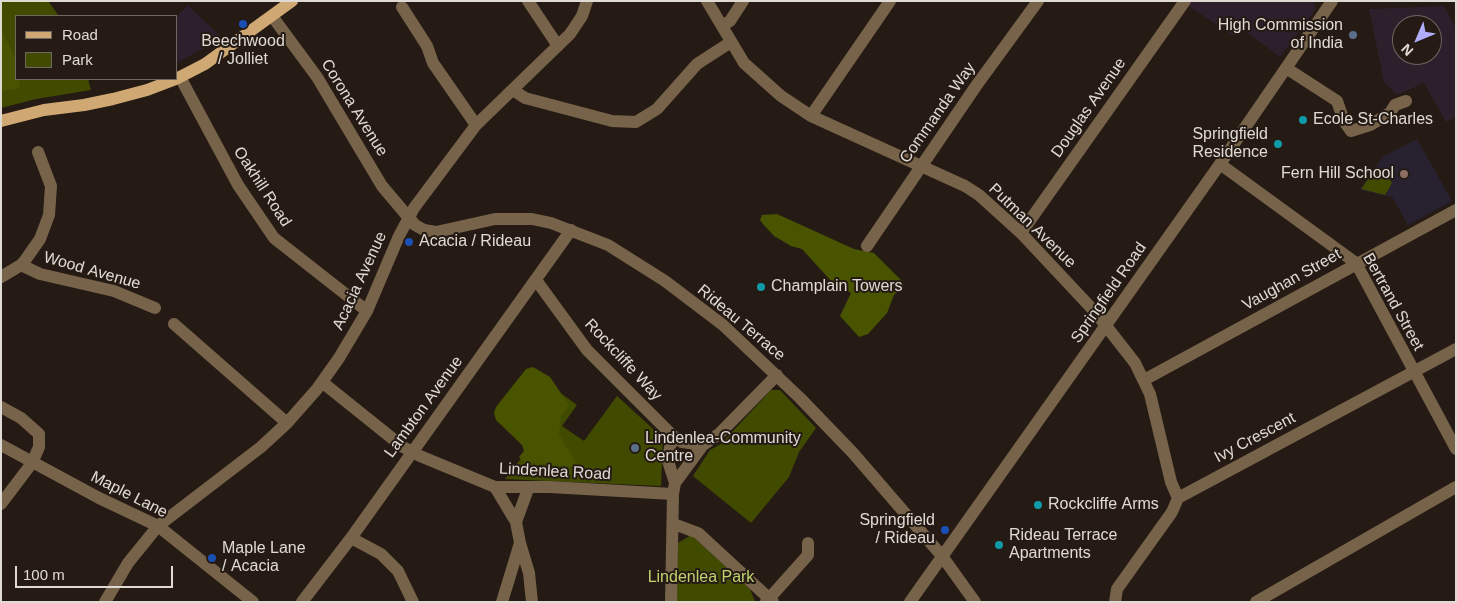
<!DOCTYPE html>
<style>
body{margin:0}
#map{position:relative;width:1457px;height:603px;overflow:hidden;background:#251b14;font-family:Arial,sans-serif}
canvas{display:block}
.frame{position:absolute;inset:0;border:2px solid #e0dad4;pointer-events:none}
.legend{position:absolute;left:15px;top:15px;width:162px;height:65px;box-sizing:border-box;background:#251b14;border:1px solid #706761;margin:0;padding:6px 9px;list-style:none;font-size:15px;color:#e0dad4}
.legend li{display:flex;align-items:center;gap:10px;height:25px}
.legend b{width:25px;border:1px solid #706761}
.north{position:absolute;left:1392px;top:15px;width:50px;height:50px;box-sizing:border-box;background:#251b14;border:1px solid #706761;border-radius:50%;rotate:225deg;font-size:14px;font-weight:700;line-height:20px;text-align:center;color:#e0dad4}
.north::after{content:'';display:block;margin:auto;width:18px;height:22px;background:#b0aefa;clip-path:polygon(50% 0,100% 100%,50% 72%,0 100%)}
.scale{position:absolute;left:15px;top:566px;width:158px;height:22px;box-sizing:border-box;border:2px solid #e0dad4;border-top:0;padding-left:6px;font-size:15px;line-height:18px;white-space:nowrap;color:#e0dad4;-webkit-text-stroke:4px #251b14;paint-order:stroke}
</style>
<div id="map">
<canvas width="1457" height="603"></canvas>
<div class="frame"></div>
<ul class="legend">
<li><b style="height:6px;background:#d0a873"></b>Road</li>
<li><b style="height:14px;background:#414b00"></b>Park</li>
</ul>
<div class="north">N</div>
<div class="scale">100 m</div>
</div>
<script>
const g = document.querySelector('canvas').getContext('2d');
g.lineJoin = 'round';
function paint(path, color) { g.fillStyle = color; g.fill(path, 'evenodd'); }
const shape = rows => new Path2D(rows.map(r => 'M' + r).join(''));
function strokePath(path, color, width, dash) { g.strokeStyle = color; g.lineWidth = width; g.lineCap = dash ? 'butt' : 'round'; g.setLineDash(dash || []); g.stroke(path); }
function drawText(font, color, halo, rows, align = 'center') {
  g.font = font + ' Arial,sans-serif'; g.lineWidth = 4; g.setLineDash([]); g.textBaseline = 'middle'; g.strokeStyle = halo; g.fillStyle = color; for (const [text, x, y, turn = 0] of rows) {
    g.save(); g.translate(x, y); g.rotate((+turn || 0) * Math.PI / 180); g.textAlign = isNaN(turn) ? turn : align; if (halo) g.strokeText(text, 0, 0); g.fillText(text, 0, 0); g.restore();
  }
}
const commercial = shape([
 [1181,1,1314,1,1315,10,1280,57,1242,29,1234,36],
 [188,5,223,39,176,63,176,17],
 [1444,6,1456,29,1456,117,1446,122,1424,83,1397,95,1384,82,1369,9],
 [1402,25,1432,25,1432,55,1402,55]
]);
const education = shape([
 [1417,139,1452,201,1408,225,1392,197,1360,190,1382,157]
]);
const green = shape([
 [1,1,48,1,59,16,16,16,16,79,88,79,91,90,36,99,1,108],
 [1376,168,1384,171,1392,183,1385,195,1361,189],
 [532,372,577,405,562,426,584,441,617,396,663,438,661,486,505,479,537,438],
 [771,390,780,390,816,428,799,452,789,477,751,523,693,476,710,450,721,444],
 [691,535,750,589,755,602,676,602,678,543]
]);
const forest = shape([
 [1,30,16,59,16,79,20,79,19,88,1,91],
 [777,214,854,249,874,253,902,281,904,285,894,295,887,313,868,334,859,337,840,316,851,293,832,282,802,249,791,246,774,236,763,224,760,220,762,215],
 [533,367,550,377,569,405,561,416,559,435,577,464,572,467,523,462,519,457,524,451,522,445,496,420,494,413,496,407,526,369]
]);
const minor = shape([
 [528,1,558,46],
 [707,1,744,63,781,96,811,116,965,186,979,195,1021,233,1096,313,1135,363,1150,394,1171,482,1178,498],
 [402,7,427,46,433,63,476,125],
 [272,16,317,77,382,186,415,225,424,230,436,232,495,219,532,219,551,223,608,245,665,281,723,325,800,398,853,453,942,556,975,602],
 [722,26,730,21,743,1],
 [1286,68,1337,101,1344,121,1351,131,1370,125,1390,113,1395,105,1406,101],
 [180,77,238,185,274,238,367,311],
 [513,90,525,98,612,121,636,122,657,109,697,64,731,42],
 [811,116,890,1],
 [1220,164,1356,263,1456,449],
 [1021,233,1185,1],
 [867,246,976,86,1038,1],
 [21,265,40,274,114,291,155,308],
 [1,277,21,265,26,259,40,239,49,215,51,186,38,152],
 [536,280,587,350,672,435,682,442,703,445],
 [174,324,287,423],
 [1144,380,1456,210],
 [322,382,403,447,420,456,495,487,550,487,673,494],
 [1,407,21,418,39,434,39,447,32,463,1,504],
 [672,435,668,461,675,483],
 [1,445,99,498,158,526,253,602],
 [495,487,516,522,528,489],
 [516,522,520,543,529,573,532,602],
 [674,524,698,533,773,602],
 [351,538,381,554,398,571,413,602],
 [105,602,128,563,158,526,261,447,287,423,317,389,339,358,367,311,399,236,414,208,476,125,570,34,582,16,587,1],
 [302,602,351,538,571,230],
 [502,602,520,543],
 [671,602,673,494,675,483,703,445,719,434,777,375],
 [766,602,808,555,808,543],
 [910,602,1220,164,1332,1],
 [1115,602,1117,589,1172,512,1178,498,1456,349],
 [1256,602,1456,487]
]);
const major = shape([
 [176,79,205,64,292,1],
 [1,121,44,110,84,105,113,99,147,90,176,79]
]);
const markers = [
 [243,24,5,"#1a4fb4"],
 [1353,35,5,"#5c6f8a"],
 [1303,120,5,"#0f9aa8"],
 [1278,144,5,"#0f9aa8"],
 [1404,174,5,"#8d6e63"],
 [409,242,5,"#1a4fb4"],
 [761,287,5,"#0f9aa8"],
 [635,448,5,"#5c6f8a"],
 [1038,505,5,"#0f9aa8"],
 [945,530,5,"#1a4fb4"],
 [999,545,5,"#0f9aa8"],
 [212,558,5,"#1a4fb4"]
];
const poiNames = [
 ["High Commission",1343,26,"right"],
 ["of India",1343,44,"right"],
 ["Beechwood",243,42,"center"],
 ["/ Jolliet",243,60,"center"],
 ["Ecole St-Charles",1313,120],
 ["Springfield",1268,135,"right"],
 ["Residence",1268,153,"right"],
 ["Fern Hill School",1394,174,"right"],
 ["Acacia / Rideau",419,242],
 ["Champlain Towers",771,287],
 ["Lindenlea-Community",645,439],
 ["Centre",645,457],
 ["Rockcliffe Arms",1048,505],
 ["Springfield",935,521,"right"],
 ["/ Rideau",935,539,"right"],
 ["Rideau Terrace",1009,536],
 ["Apartments",1009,554],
 ["Maple Lane",222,549],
 ["/ Acacia",222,567]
];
const streetNames = [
 ["Corona Avenue",354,108,58],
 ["Douglas Avenue",1089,108,-55],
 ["Commanda Way",938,113,-55],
 ["Oakhill Road",262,187,57],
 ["Putman Avenue",1032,226,44],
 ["Wood Avenue",92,271,16],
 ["Vaughan Street",1292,280,-29],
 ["Acacia Avenue",360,281,-65],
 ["Springfield Road",1109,293,-55],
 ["Bertrand Street",1393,302,61],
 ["Rideau Terrace",741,323,40],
 ["Rockcliffe Way",623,360,47],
 ["Lambton Avenue",424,407,-54],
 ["Ivy Crescent",1255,438,-28],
 ["Lindenlea Road",555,472,3],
 ["Maple Lane",129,495,27]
];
const parkNames = [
 ["Lindenlea Park",701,578]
];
paint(commercial, '#2d1f2c');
paint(education, '#282130');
paint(green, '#414b00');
paint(forest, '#495400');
strokePath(minor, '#76634a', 12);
strokePath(major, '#d0a873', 12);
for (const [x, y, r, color] of markers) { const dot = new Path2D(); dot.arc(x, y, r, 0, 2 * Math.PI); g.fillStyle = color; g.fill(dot); strokePath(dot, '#251b14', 2); }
drawText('16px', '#e0dad4', '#251b14', poiNames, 'left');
drawText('16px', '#e0dad4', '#251b14', streetNames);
drawText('16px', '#c0d36e', '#251b14', parkNames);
</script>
